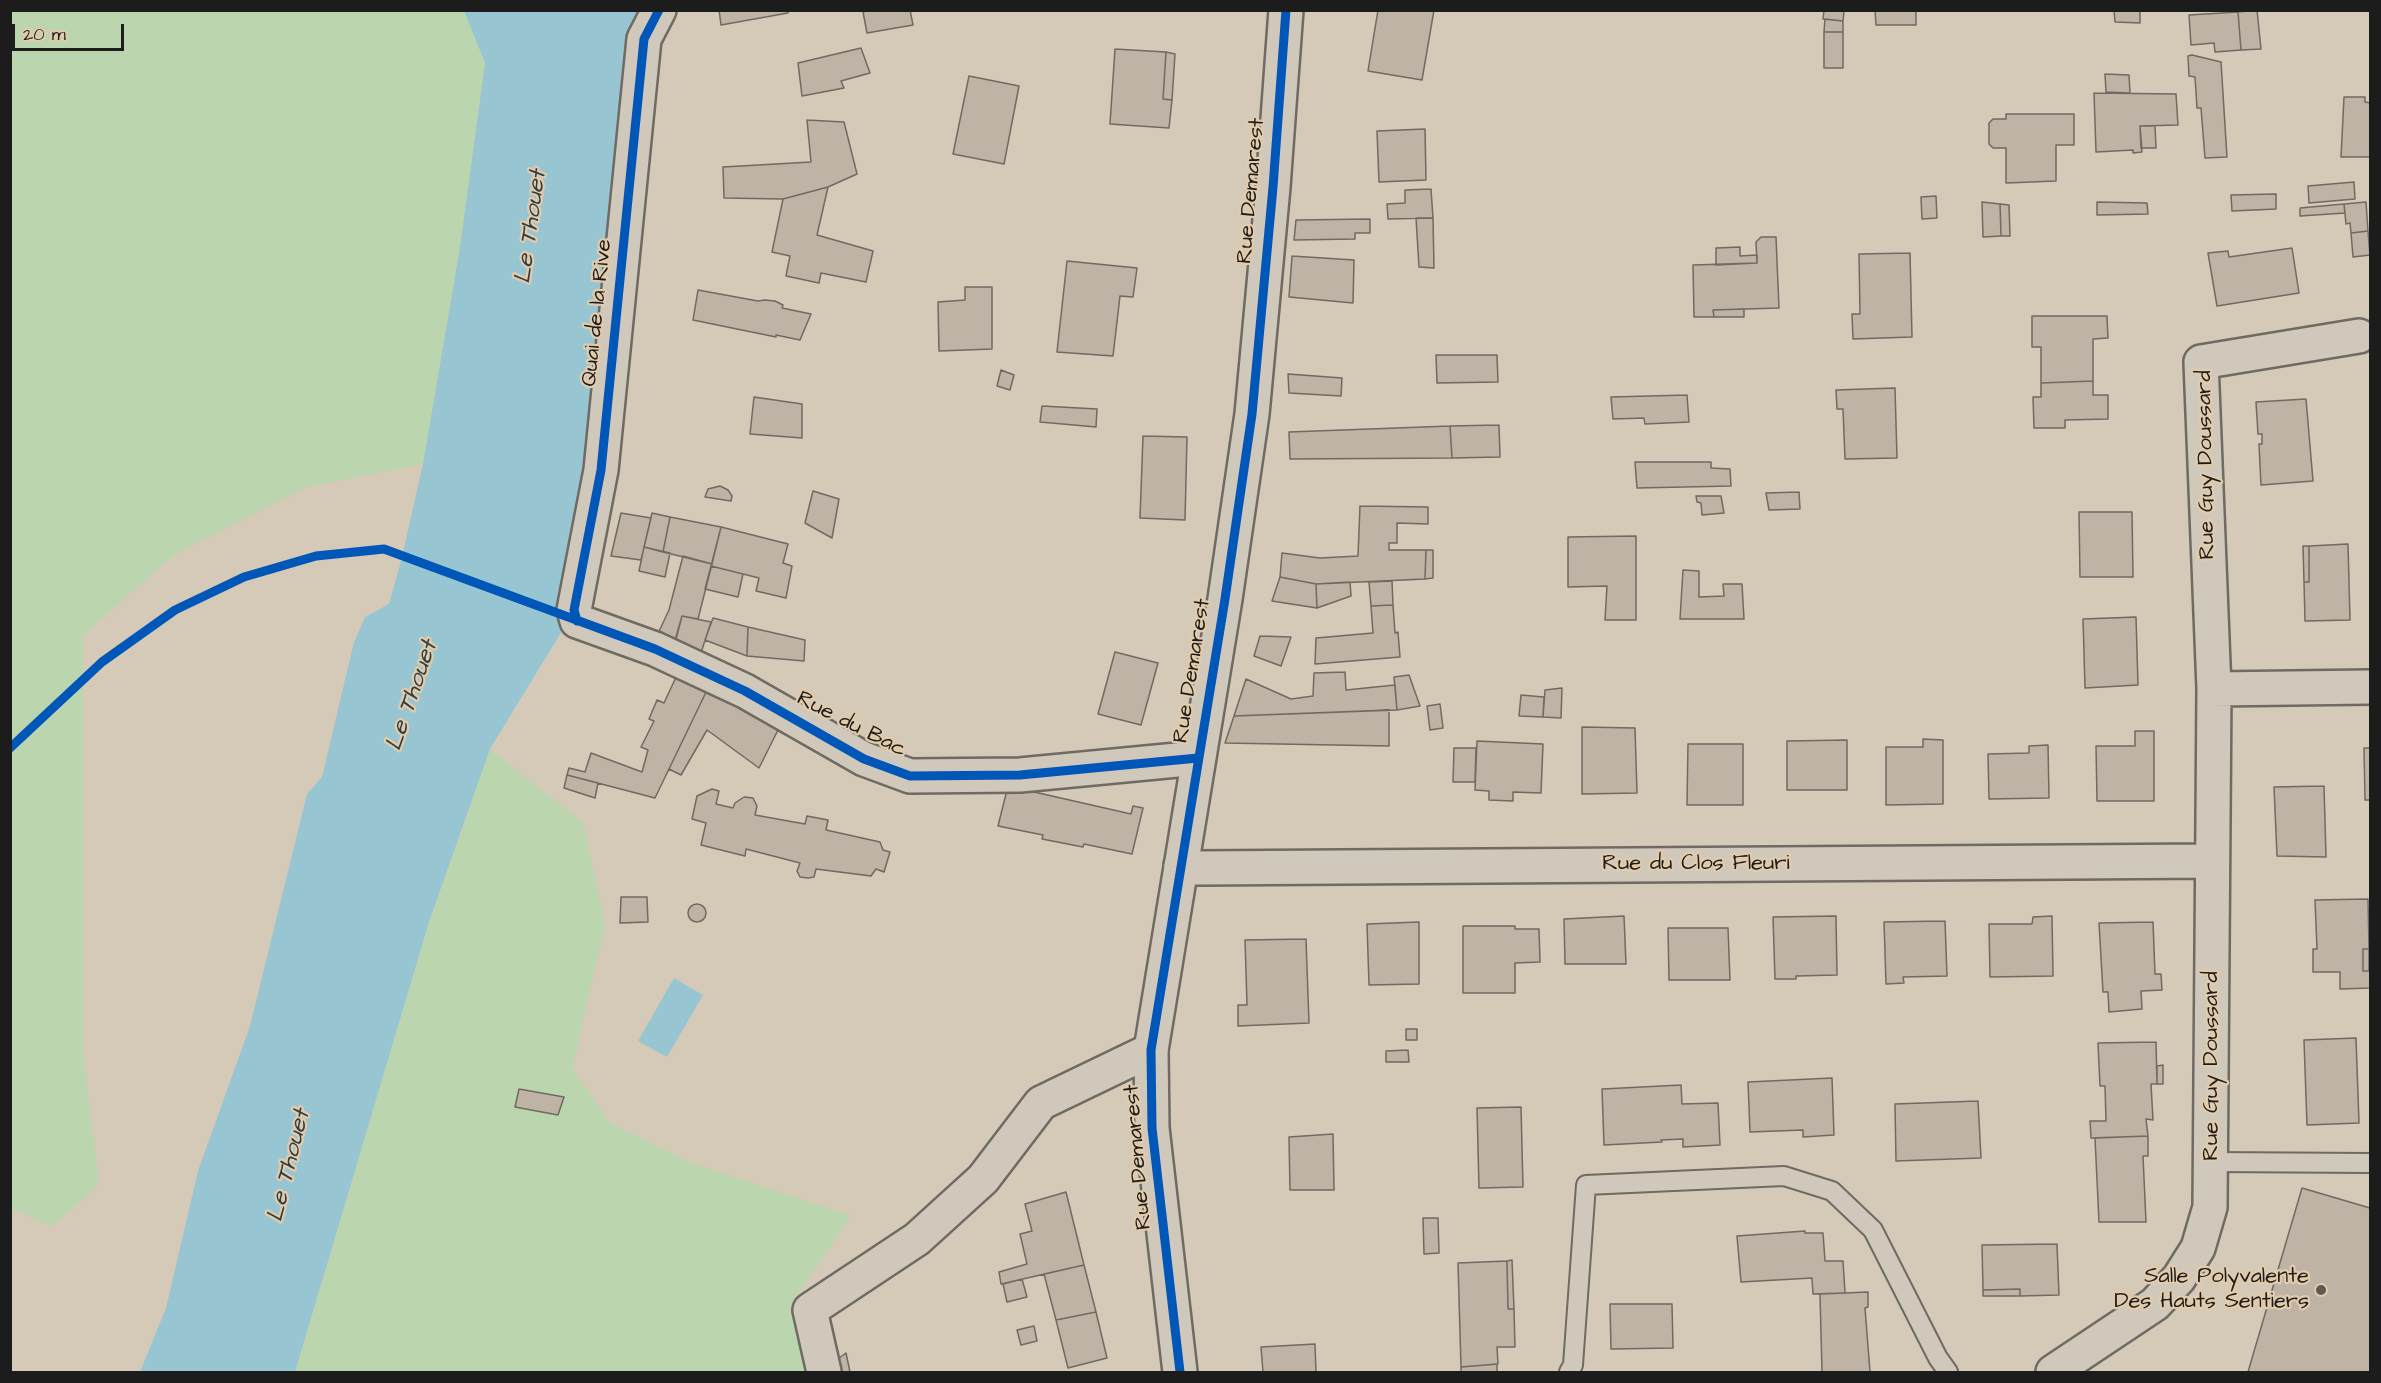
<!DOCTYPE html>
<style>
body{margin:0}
#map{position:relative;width:2381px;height:1383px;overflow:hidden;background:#d5c9b8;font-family:"Architects Daughter",sans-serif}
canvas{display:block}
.frame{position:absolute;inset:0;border:12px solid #1c1c1c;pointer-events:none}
.scale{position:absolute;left:12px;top:24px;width:112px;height:27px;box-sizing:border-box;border:3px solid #1c1c1c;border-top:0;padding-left:8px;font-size:18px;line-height:21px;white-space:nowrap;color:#1c1c1c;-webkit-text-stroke:4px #e2cbab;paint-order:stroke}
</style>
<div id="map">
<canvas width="2381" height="1383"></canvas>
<div class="frame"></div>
<div class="scale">20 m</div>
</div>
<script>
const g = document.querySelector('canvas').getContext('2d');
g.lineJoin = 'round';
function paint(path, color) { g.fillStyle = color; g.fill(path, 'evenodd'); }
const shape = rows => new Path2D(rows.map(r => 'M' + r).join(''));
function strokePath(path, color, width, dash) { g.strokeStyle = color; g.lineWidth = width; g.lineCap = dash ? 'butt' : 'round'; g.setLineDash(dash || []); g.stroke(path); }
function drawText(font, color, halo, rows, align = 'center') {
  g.font = font + ' "Architects Daughter",sans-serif'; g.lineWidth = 4.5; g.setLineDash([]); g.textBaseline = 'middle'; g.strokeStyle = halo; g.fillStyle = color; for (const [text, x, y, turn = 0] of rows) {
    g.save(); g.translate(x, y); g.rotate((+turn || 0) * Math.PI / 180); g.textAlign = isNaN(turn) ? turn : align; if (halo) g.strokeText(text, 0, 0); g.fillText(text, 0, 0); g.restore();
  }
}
const green = shape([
 [11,11,464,11,485,63,460,246,423,464,306,487,176,553,83,635,83,1055,99,1185,52,1226,11,1208],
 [490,749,583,823,605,924,572,1068,611,1124,697,1165,851,1216,792,1302,808,1372,295,1372,429,922]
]);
const water = shape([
 [464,11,638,11,632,35,611,250,562,631,490,749,429,922,295,1372,140,1372,166,1308,198,1171,250,1026,307,794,322,777,354,642,365,617,389,604,401,561,423,464,460,247,485,63],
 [674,978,703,995,667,1057,638,1041]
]);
const building = shape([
 [719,10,788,10,788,13,721,25,719,10],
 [870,10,910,10,913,25,867,33,863,12,870,10],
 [1378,10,1434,10,1422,80,1368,71,1378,10],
 [1824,10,1844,11,1843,21,1823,19,1824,10],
 [1875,10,1916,10,1916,25,1876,25,1875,10],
 [2114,10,2140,10,2140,23,2115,22,2114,10],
 [2257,10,2261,49,2241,50,2238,12,2257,10],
 [2238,12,2241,50,2215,52,2214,43,2191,45,2189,15,2238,12],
 [1825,19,1843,21,1843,32,1824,32,1825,19],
 [1824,32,1843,32,1843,68,1824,68,1824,32],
 [861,48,870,73,841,81,844,88,802,96,798,63,861,48],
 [1115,49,1166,52,1163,99,1172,100,1169,128,1110,124,1115,49],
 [1166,52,1175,54,1172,100,1163,99,1166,52],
 [2192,55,2221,62,2227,157,2205,158,2201,108,2197,108,2195,77,2189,76,2188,56,2192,55],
 [2105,74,2129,75,2130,93,2106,92,2105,74],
 [969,76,1019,86,1004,164,953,154,969,76],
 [2094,93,2176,94,2178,125,2140,126,2142,152,2133,153,2133,150,2096,152,2094,93],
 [2344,97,2365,97,2365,102,2370,103,2370,157,2341,157,2344,97],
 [2006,114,2074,114,2074,145,2056,145,2056,181,2006,183,2006,148,1993,148,1989,144,1989,123,1993,119,2006,119,2006,114],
 [807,120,844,122,857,174,828,187,783,199,724,198,723,167,811,162,807,120],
 [2140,126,2155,126,2156,148,2141,148,2140,126],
 [1425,129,1426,180,1379,182,1377,131,1425,129],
 [2354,182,2355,199,2309,203,2308,186,2354,182],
 [828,187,817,235,873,251,866,282,821,273,819,283,786,276,790,256,772,252,783,199,828,187],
 [1431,189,1433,218,1388,219,1387,204,1405,203,1405,190,1431,189],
 [2276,194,2276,209,2232,211,2231,195,2276,194],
 [1936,196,1937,218,1922,219,1921,197,1936,196],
 [1982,202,2000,204,2001,236,1983,237,1982,202],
 [2097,202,2147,203,2148,214,2097,215,2097,202],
 [2366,202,2368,231,2351,233,2350,223,2346,224,2344,204,2366,202],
 [2000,204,2009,205,2010,236,2001,236,2000,204],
 [2344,204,2345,213,2300,216,2300,208,2344,204],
 [1416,218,1433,218,1434,268,1419,267,1416,218],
 [1370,219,1370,233,1355,233,1355,239,1294,240,1296,220,1370,219],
 [2368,231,2370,255,2353,257,2351,233,2368,231],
 [1761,237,1776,237,1779,308,1713,310,1714,317,1694,317,1693,265,1757,263,1756,242,1761,237],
 [1740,247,1740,256,1757,255,1757,263,1716,265,1716,248,1740,247],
 [2292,248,2299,293,2217,306,2208,253,2228,251,2229,257,2292,248],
 [1910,253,1912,337,1853,339,1852,314,1860,314,1859,254,1910,253],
 [1292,256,1354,260,1353,303,1289,297,1292,256],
 [1067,261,1137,268,1133,297,1120,296,1113,356,1057,352,1067,261],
 [965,287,992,287,992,349,939,351,938,302,965,300,965,287],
 [698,290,758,301,765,300,775,301,783,305,782,308,811,314,800,340,776,335,776,337,693,320,698,290],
 [1744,309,1744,317,1714,317,1713,310,1744,309],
 [2032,316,2107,316,2108,338,2093,339,2093,381,2041,383,2041,347,2032,347,2032,316],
 [1436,355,1497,355,1498,382,1437,383,1436,355],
 [1001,370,1014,375,1010,390,997,386,1001,370],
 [1288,374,1342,378,1341,396,1289,393,1288,374],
 [2093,381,2093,395,2108,395,2108,419,2065,420,2065,428,2034,428,2033,397,2041,397,2041,383,2093,381],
 [1895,388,1897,458,1845,459,1843,409,1837,409,1836,390,1895,388],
 [1687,395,1689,422,1645,424,1644,418,1613,419,1611,397,1687,395],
 [754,397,802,404,802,438,750,434,754,397],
 [2306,399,2313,481,2261,485,2259,444,2262,444,2262,434,2258,434,2256,402,2306,399],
 [1042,406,1097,409,1096,427,1040,422,1042,406],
 [1499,425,1500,457,1452,458,1450,426,1499,425],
 [1450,426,1452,458,1290,459,1289,432,1450,426],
 [1143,436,1187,437,1185,520,1140,518,1143,436],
 [1635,462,1711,462,1711,468,1730,469,1731,486,1637,488,1635,462],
 [720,486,728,490,732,496,731,501,705,497,708,489,720,486],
 [813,491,839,499,832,538,805,523,813,491],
 [1799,492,1800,509,1769,510,1766,493,1799,492],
 [1696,496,1721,496,1724,513,1702,515,1701,503,1697,502,1696,496],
 [1360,506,1428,507,1428,524,1397,523,1397,543,1389,543,1389,550,1426,550,1425,579,1316,584,1280,577,1282,553,1320,558,1358,556,1360,506],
 [2079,512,2132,512,2133,577,2080,577,2079,512],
 [621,513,651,518,641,560,611,556,621,513],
 [652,513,670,517,663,552,644,547,652,513],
 [670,517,721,527,712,564,663,552,670,517],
 [721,527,788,544,783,563,792,566,786,598,756,591,759,578,711,566,721,527],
 [1636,536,1636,620,1605,620,1607,586,1568,587,1568,537,1636,536],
 [2348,544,2350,620,2305,621,2304,582,2309,582,2309,546,2348,544],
 [2303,546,2309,546,2309,582,2304,582,2303,546],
 [644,547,670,553,665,577,639,571,644,547],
 [1426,550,1433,550,1433,578,1425,579,1426,550],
 [683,556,712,564,698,619,682,616,674,647,655,640,669,610,683,556],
 [711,566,743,574,738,597,705,589,711,566],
 [1683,570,1699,571,1699,597,1724,596,1723,584,1742,584,1744,619,1680,619,1683,570],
 [1280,577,1316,584,1317,608,1272,601,1280,577],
 [1392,581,1393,605,1371,606,1369,582,1392,581],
 [1350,582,1351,596,1317,608,1316,584,1350,582],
 [1393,605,1395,633,1398,632,1400,657,1315,664,1316,638,1373,633,1371,606,1393,605],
 [682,616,711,622,698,662,672,651,682,616],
 [2136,617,2138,685,2085,688,2083,619,2136,617],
 [713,618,748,627,747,656,705,640,713,618],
 [748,627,805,640,804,661,747,656,748,627],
 [1260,636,1291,637,1281,666,1254,656,1260,636],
 [1115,652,1158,663,1141,725,1098,714,1115,652],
 [1345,672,1346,690,1395,685,1397,710,1234,716,1246,679,1291,699,1313,696,1314,673,1345,672],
 [677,675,708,688,655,798,567,775,569,768,585,772,591,753,642,772,648,750,641,747,654,721,649,719,657,700,664,703,677,675],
 [1409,675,1420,706,1397,710,1394,677,1409,675],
 [708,688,779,728,759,768,707,730,681,775,669,769,708,688],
 [1562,688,1561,718,1543,717,1545,690,1562,688],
 [1521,695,1544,697,1543,717,1519,716,1521,695],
 [1440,704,1443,728,1430,730,1427,706,1440,704],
 [1389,710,1389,746,1225,743,1234,716,1389,710],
 [1582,727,1635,728,1637,793,1582,794,1582,727],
 [2135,731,2154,731,2154,801,2097,801,2096,746,2135,746,2135,731],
 [1923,739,1943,740,1943,804,1886,805,1886,747,1923,747,1923,739],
 [1847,740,1847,790,1787,790,1787,741,1847,740],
 [1477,741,1543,744,1541,793,1513,792,1513,801,1489,800,1489,791,1475,790,1477,741],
 [1688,744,1743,744,1743,805,1687,805,1688,744],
 [2048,745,2049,798,1989,799,1988,754,2029,753,2029,746,2048,745],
 [1454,748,1476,748,1475,782,1453,782,1454,748],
 [2364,748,2370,748,2370,800,2365,800,2364,748],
 [567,775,598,783,595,798,564,788,567,775],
 [1008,786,1131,814,1133,806,1143,808,1132,854,1084,844,1083,847,1042,839,1043,835,998,826,1008,786],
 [2324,786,2326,857,2277,856,2274,787,2324,786],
 [712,789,719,791,716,804,733,808,735,803,744,797,753,798,757,806,755,815,805,824,807,816,828,820,826,830,880,842,883,850,890,852,884,872,876,869,871,876,816,869,814,877,808,878,800,877,797,871,800,863,746,849,745,856,701,845,706,823,692,819,697,796,712,789],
 [621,897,647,897,648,922,620,923,621,897],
 [2368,899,2369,949,2363,949,2363,971,2370,971,2370,988,2340,989,2340,972,2313,972,2313,949,2317,949,2315,900,2368,899],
 '688 913a9 9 0 1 1 18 0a9 9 0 1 1-18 0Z',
 [1624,916,1626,964,1565,964,1564,919,1624,916],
 [1836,916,1837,975,1796,976,1796,979,1775,979,1773,917,1836,916],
 [2052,916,2053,976,1990,977,1989,924,2032,924,2033,917,2052,916],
 [1945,921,1947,976,1903,977,1904,983,1886,984,1884,922,1945,921],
 [1419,922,1419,984,1369,985,1367,924,1419,922],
 [2153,922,2155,974,2161,974,2162,990,2141,991,2142,1009,2109,1012,2108,992,2103,992,2099,923,2153,922],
 [1463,926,1515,926,1515,929,1539,929,1540,962,1515,963,1515,993,1463,993,1463,926],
 [1668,928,1728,928,1730,980,1669,980,1668,928],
 [1306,939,1309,1023,1238,1026,1238,1005,1247,1005,1245,940,1306,939],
 [2363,949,2369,949,2369,971,2363,971,2363,949],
 [1406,1029,1417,1029,1417,1040,1406,1040,1406,1029],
 [2356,1038,2359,1123,2307,1125,2304,1040,2356,1038],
 [2156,1042,2157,1084,2151,1084,2153,1120,2146,1119,2148,1136,2091,1138,2090,1121,2106,1121,2105,1086,2100,1086,2098,1043,2156,1042],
 [1408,1050,1409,1062,1386,1062,1386,1051,1408,1050],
 [2163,1065,2163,1084,2157,1084,2157,1066,2163,1065],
 [1832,1078,1834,1135,1803,1137,1803,1130,1750,1132,1748,1082,1832,1078],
 [1681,1085,1682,1104,1718,1103,1720,1145,1683,1147,1683,1139,1661,1140,1662,1142,1604,1145,1602,1089,1681,1085],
 [519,1089,564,1097,558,1115,515,1107,519,1089],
 [1978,1101,1981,1158,1896,1161,1895,1104,1978,1101],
 [1521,1107,1523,1187,1479,1188,1477,1108,1521,1107],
 [1333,1134,1334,1190,1290,1190,1289,1137,1333,1134],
 [2148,1136,2148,1156,2143,1156,2146,1222,2099,1222,2095,1138,2148,1136],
 [2302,1188,2370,1208,2370,1372,2248,1372,2302,1188],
 [1066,1192,1084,1265,1001,1284,999,1272,1027,1264,1020,1234,1032,1231,1025,1204,1066,1192],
 [1423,1218,1438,1218,1439,1253,1424,1254,1423,1218],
 [1805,1231,1805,1233,1823,1233,1825,1261,1843,1261,1845,1293,1813,1294,1812,1278,1741,1282,1737,1236,1805,1231],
 [2057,1244,2059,1295,2020,1296,2020,1289,1983,1290,1982,1245,2057,1244],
 [1512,1260,1514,1309,1508,1309,1507,1261,1512,1260],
 [1507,1261,1508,1309,1514,1309,1515,1347,1497,1347,1498,1364,1461,1367,1458,1263,1507,1261],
 [1084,1265,1096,1312,1056,1320,1044,1274,1084,1265],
 [1022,1279,1027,1297,1007,1302,1003,1284,1022,1279],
 [2020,1289,2020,1296,1983,1296,1983,1290,2020,1289],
 [1868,1292,1868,1307,1865,1308,1870,1372,1822,1372,1820,1294,1868,1292],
 [1610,1304,1672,1304,1673,1348,1611,1349,1610,1304],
 [1096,1312,1107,1358,1068,1368,1056,1320,1096,1312],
 [1034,1326,1037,1341,1021,1345,1017,1330,1034,1326],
 [1315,1344,1316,1372,1263,1372,1261,1347,1315,1344],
 [846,1353,850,1372,833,1372,831,1364,846,1353],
 [1497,1364,1497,1372,1461,1372,1461,1367,1497,1364]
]);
const path = shape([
 [384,549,538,606]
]);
const lane = shape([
 [2212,1162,2370,1163],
 [1569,1372,1573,1365,1586,1185,1784,1176,1832,1191,1873,1230,1938,1358,1948,1372]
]);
const street = shape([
 [659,10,644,39,601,470,574,610,577,621,655,649,745,691,864,759,910,776,1020,775,1198,758],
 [2214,689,2201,362,2359,336],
 [1181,866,1198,868,2212,861],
 [824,1372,810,1310,917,1239,983,1179,1041,1103,1151,1050],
 [2053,1372,2155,1304,2179,1278,2198,1248,2210,1207,2214,689,2370,687]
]);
const secondary = shape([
 [1180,1372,1152,1128,1151,1050,1225,599,1252,414,1273,187,1286,10]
]);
const cycleway = shape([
 [577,621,574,610,601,470,644,39,659,10],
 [10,748,102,662,175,610,244,577,316,556,384,549,655,649,745,691,864,759,910,776,1020,775,1198,758],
 [1180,1372,1152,1128,1151,1050,1225,599,1252,414,1273,187,1286,10]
]);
const markers = [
 [2321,1290,6,"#5d5953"]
];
const streetNames = [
 ["Rue Demarest",1252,191,-85],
 ["Quai de la Rive",598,313,-84],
 ["Rue Guy Doussard",2207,465,-91],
 ["Rue Demarest",1193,671,-81],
 ["Rue du Bac",851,725,27],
 ["Rue du Clos Fleuri",1696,864],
 ["Rue Guy Doussard",2212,1066,-90],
 ["Rue Demarest",1139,1157,-95]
];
const poiNames = [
 ["Salle Polyvalente",2309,1277],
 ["Des Hauts Sentiers",2309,1302]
];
const waterNames = [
 ["Le Thouet",532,227,-82],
 ["Le Thouet",413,696,-71],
 ["Le Thouet",290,1166,-76]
];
paint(green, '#bbd6af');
paint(water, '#97c6d2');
paint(building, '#beb3a4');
strokePath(building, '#6f6a62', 1.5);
strokePath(lane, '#6f6a62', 22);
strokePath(street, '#6f6a62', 38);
strokePath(secondary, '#6f6a62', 38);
strokePath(path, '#948e86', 4, [1.5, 4.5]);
strokePath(lane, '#d1c8bc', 18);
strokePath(street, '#d1c8bc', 33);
strokePath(secondary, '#d1c8bc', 33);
strokePath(cycleway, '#0057b8', 9);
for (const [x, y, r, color] of markers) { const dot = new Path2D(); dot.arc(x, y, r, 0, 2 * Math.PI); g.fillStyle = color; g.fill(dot); strokePath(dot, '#e2cbab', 2); }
drawText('22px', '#1c1c1c', '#e2cbab', streetNames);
drawText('22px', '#1c1c1c', '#e2cbab', poiNames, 'right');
drawText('italic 24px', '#2f3e43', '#e2cbab', waterNames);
</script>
